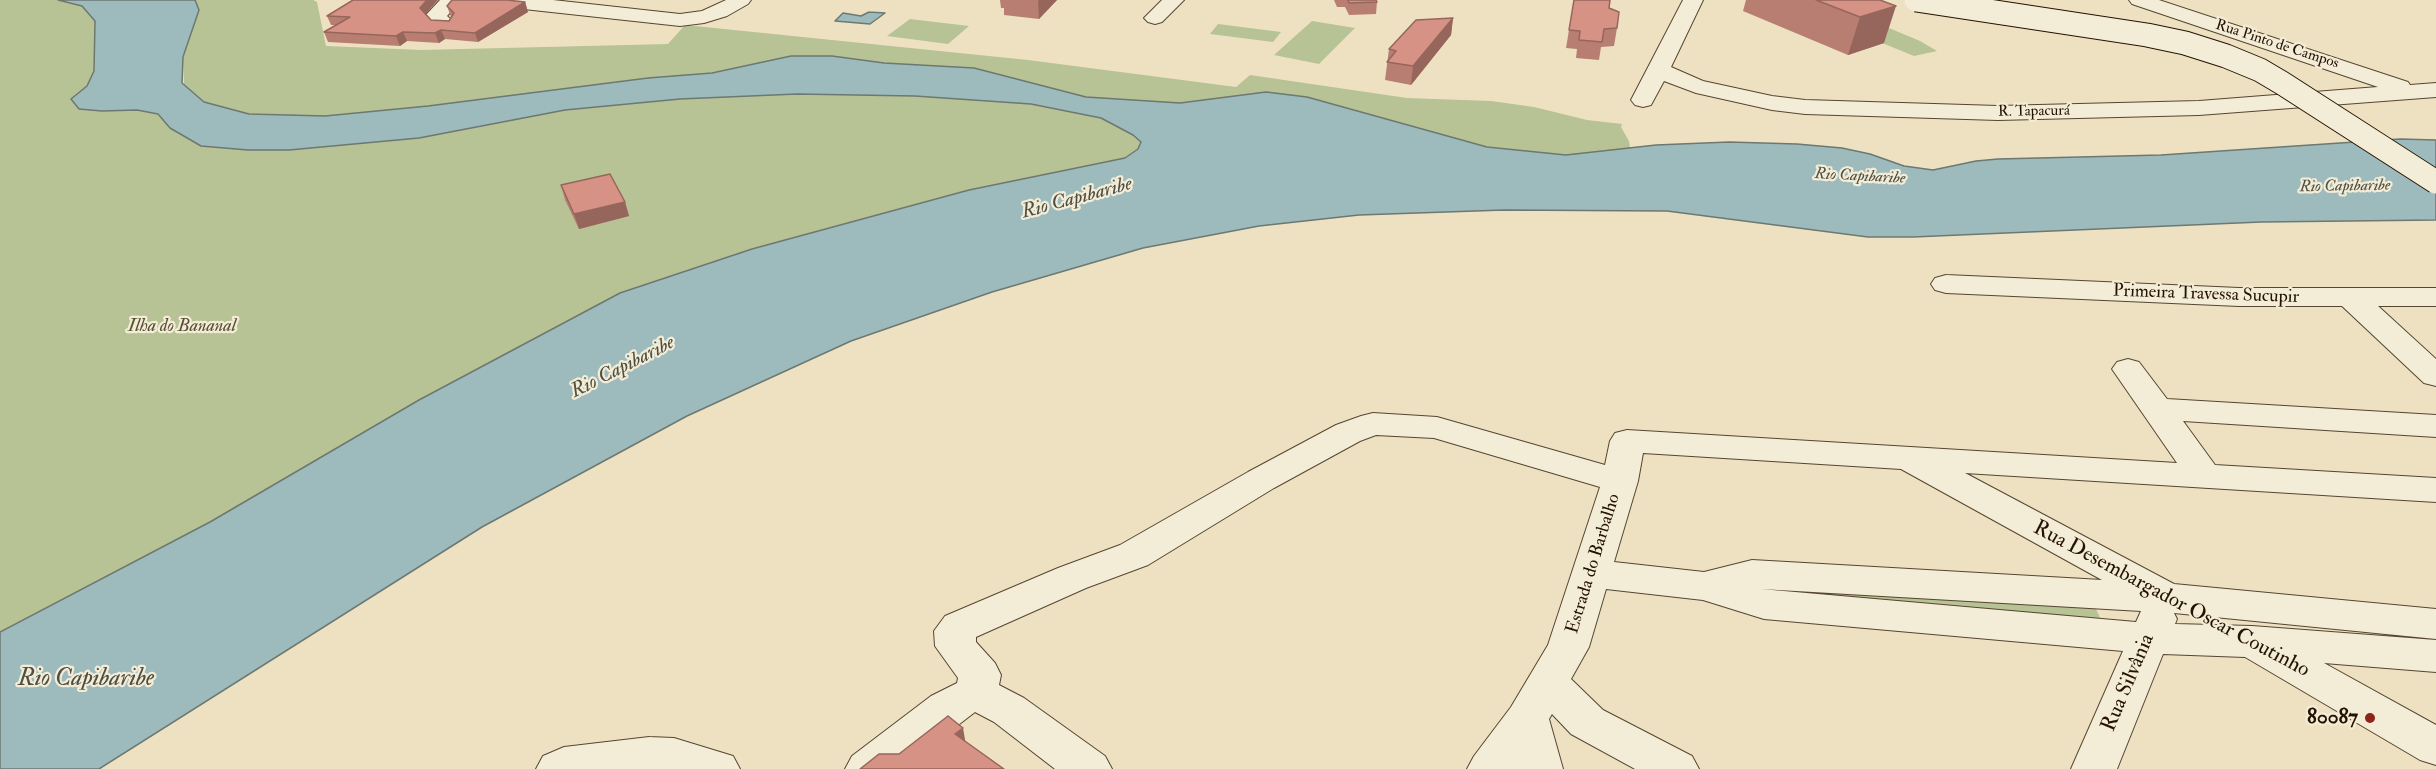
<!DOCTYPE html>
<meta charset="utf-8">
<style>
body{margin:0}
canvas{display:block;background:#ede1c2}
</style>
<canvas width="2436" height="769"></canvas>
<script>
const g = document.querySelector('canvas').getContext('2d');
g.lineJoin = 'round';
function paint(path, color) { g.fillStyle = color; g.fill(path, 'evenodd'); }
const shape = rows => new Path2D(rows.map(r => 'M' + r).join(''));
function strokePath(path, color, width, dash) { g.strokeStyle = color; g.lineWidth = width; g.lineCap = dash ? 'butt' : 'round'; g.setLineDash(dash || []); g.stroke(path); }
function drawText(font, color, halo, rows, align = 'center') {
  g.font = font + ' "IM FELL Double Pica",serif'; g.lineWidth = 4.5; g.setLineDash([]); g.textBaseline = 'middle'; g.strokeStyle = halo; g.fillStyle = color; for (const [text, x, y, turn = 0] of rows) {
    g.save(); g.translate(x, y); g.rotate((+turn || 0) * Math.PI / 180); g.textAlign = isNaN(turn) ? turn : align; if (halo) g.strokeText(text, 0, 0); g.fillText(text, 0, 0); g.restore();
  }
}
const green = shape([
 [0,0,57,0,82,6,95,21,94,71,87,86,71,99,79,109,102,111,137,110,159,114,170,128,201,146,248,150,289,150,419,138,565,110,680,99,797,94,915,96,1031,104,1101,118,1134,135,1141,142,1138,149,1125,158,969,190,752,249,620,293,419,400,210,522,0,632],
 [195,0,313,0,317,2,326,46,421,50,668,44,685,25,1028,60,1236,87,1250,75,1407,98,1491,101,1534,107,1587,120,1622,124,1621,127,1629,141,1630,148,1567,155,1528,152,1487,147,1427,132,1349,108,1266,92,1180,103,1086,97,974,68,884,63,831,56,791,56,712,73,648,78,428,106,325,116,249,114,204,102,184,84,183,59,199,10],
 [910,19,969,26,948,44,887,36],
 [1312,21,1355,28,1319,64,1274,55],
 [1218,24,1281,32,1273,42,1210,34],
 [1889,28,1920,41,1937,51,1914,56,1865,36],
 [1748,584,2095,607,2104,626,1756,595]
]);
const water = shape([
 [58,0,195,0,199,10,183,57,182,83,204,102,249,114,325,116,428,106,648,78,712,73,791,56,832,56,884,63,974,68,1086,97,1180,103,1266,92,1307,97,1487,147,1566,155,1656,145,1729,142,1797,144,1842,148,1870,154,1904,166,1933,170,1976,161,1998,159,2161,155,2400,139,2436,140,2436,220,2261,222,1913,237,1868,237,1667,211,1504,210,1359,215,1259,226,1143,248,992,292,851,341,687,416,482,527,99,769,0,769,0,632,210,522,419,400,620,293,752,249,969,190,1125,158,1138,149,1141,142,1133,135,1101,118,1031,104,915,96,797,94,680,99,565,110,419,138,289,150,248,150,201,146,170,128,158,114,137,110,102,111,79,109,71,99,87,86,94,71,95,21,82,6,58,0],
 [869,12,885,13,870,24,835,21,843,13,861,16,869,12]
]);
const street = shape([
 [440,0,461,0,447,16,455,23,452,28,444,29,436,28,431,24,425,16,440,0],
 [486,0,553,0,680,14,702,11,726,0,751,0,748,4,727,16,704,23,680,26,496,6,489,4,486,0],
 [1162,0,1184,0,1162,22,1155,24,1148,22,1144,18,1162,0],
 [1683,0,1703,0,1671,67,1703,81,1772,96,1805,100,1998,106,2199,101,2378,87,2132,4,2129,0,2159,0,2408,82,2410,85,2436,83,2436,97,2199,115,1998,120,1805,114,1772,110,1696,93,1664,81,1651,105,1643,107,1635,105,1631,100,1683,0],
 [1946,275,2239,288,2436,288,2436,306,2378,306,2436,359,2436,386,2424,383,2342,306,2239,306,1946,293,1935,290,1931,284,1935,278,1946,275],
 [2128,359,2139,362,2167,399,2436,415,2436,437,2183,421,2215,465,2436,478,2436,502,1965,473,2174,584,2436,609,2436,639,2174,613,2177,619,2175,624,2252,626,2436,640,2436,672,2324,663,2436,725,2436,765,2420,760,2245,657,2163,654,2117,769,2071,769,2123,651,1764,619,1703,600,1606,589,1589,647,1571,679,1603,710,1692,756,1699,769,1635,769,1571,734,1552,714,1549,719,1563,769,1467,769,1474,756,1511,707,1548,645,1600,487,1434,438,1376,435,1360,441,1274,488,1148,565,1086,588,976,637,976,642,995,663,1001,675,999,685,1024,698,1105,756,1112,769,1055,769,994,722,975,712,901,769,845,769,852,756,931,696,957,683,958,678,935,646,934,631,945,616,1058,568,1120,545,1248,472,1336,425,1361,416,1373,413,1437,417,1605,465,1610,441,1615,433,1627,430,2177,463,2112,369,2117,362,2128,359],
 [1643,453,1901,469,2102,580,1752,560,1704,572,1614,562,1638,481,1643,453],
 [1761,589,2141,611,2136,622,1761,589],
 [649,737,674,738,733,756,740,769,536,769,543,756,564,747,649,737]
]);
const secondaryBridge = shape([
 [1916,0,2147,35,2185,43,2226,56,2260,70,2282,83,2436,182]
]);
const wall = shape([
 [1000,0,1057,0,1039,19,1004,15,1004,8,1001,8],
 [1334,0,1376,0,1377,2,1376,14,1349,15,1345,7,1337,7],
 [1574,0,1609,8,1617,28,1614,46,1601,47,1599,60,1576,58,1577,49,1566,48],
 [1746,0,1880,0,1884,43,1848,55,1743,11],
 [525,2,528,12,478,42,445,39,439,43,407,41,400,46,328,42,324,32,335,25,331,25,327,16,426,14,431,20,449,21,451,17,447,6],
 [1453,18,1451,35,1411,85,1385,80,1389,49],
 [561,185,625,202,629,216,579,229,565,200]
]);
const shadedWall = shape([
 [427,0,438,0,423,17,420,8],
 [1039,0,1057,0,1039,19,1038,1],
 [525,2,528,12,478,42,475,33],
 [1896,6,1884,43,1848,55,1860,17],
 [1453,18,1451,35,1411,85,1413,66],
 [441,30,445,39,439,43,435,33],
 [403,32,407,41,400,46,396,36],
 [625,202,629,216,579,229,574,214],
 [963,728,966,745,955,734]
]);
const building = shape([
 [353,0,427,0,420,8,431,20,449,21,454,13,447,6,452,0,507,0,525,2,475,33,441,30,435,33,403,32,396,36,324,32,350,17,327,16,353,0],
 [1348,0,1376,0,1377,2,1349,3,1348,0],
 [1574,0,1610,0,1609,8,1619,12,1617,28,1604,29,1602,42,1579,40,1580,31,1569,30,1574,0],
 [1816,0,1880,0,1896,6,1860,17,1816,0],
 [1453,18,1413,66,1387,62,1396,51,1389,49,1416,20,1453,18],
 [610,174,625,202,574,214,561,185,610,174],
 [948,716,963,728,955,734,1004,769,860,769,879,754,899,754,948,716]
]);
const markers = [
 [2370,718,6,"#8f2418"]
];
const farStreetnames = [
 ["Rua Pinto de Campos",2277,45,18],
 ["R. Tapacurá",2034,112,-1]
];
const farWaternames = [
 ["Rio Capibaribe",1860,177,3],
 ["Rio Capibaribe",2345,187,-1]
];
const streetNames = [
 ["Primeira Travessa Sucupir",2206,295,2],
 ["Estrada do Barbalho",1594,564,-73]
];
const parkNames = [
 ["Ilha do Bananal",182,327]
];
const waterNames = [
 ["Rio Capibaribe",1077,199,-15],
 ["Rio Capibaribe",623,368,-27]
];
const nearStreetnames = [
 ["Rua Desembargador Oscar Coutinho",2171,600,28],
 ["Rua Silvânia",2129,683,-67]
];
const nearPoinames = [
 ["80087",2358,718]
];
const nearWaternames = [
 ["Rio Capibaribe",86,680]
];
paint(green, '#b7c394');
paint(water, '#9dbbbd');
strokePath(water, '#6d7871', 1.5);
strokePath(street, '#564630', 2);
paint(street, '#f3ecd7');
strokePath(secondaryBridge, '#241300', 25, []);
strokePath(secondaryBridge, '#f3ecd7', 23);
paint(wall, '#b87e72');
paint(shadedWall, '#96665c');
paint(building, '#d69284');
strokePath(building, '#96665c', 1.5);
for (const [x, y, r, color] of markers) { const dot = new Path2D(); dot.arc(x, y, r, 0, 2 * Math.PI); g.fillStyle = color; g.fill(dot); strokePath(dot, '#f3ecd7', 2); }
drawText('15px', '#241300', '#f3ecd7', farStreetnames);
drawText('italic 16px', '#4e4e42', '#f3ecd7', farWaternames);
drawText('18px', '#241300', '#f3ecd7', streetNames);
drawText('italic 18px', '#575134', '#f3ecd7', parkNames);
drawText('italic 20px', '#4e4e42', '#f3ecd7', waterNames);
drawText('21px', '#241300', '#f3ecd7', nearStreetnames);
drawText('bold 21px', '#241300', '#f3ecd7', nearPoinames, 'right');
drawText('italic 24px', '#4e4e42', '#f3ecd7', nearWaternames);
</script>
